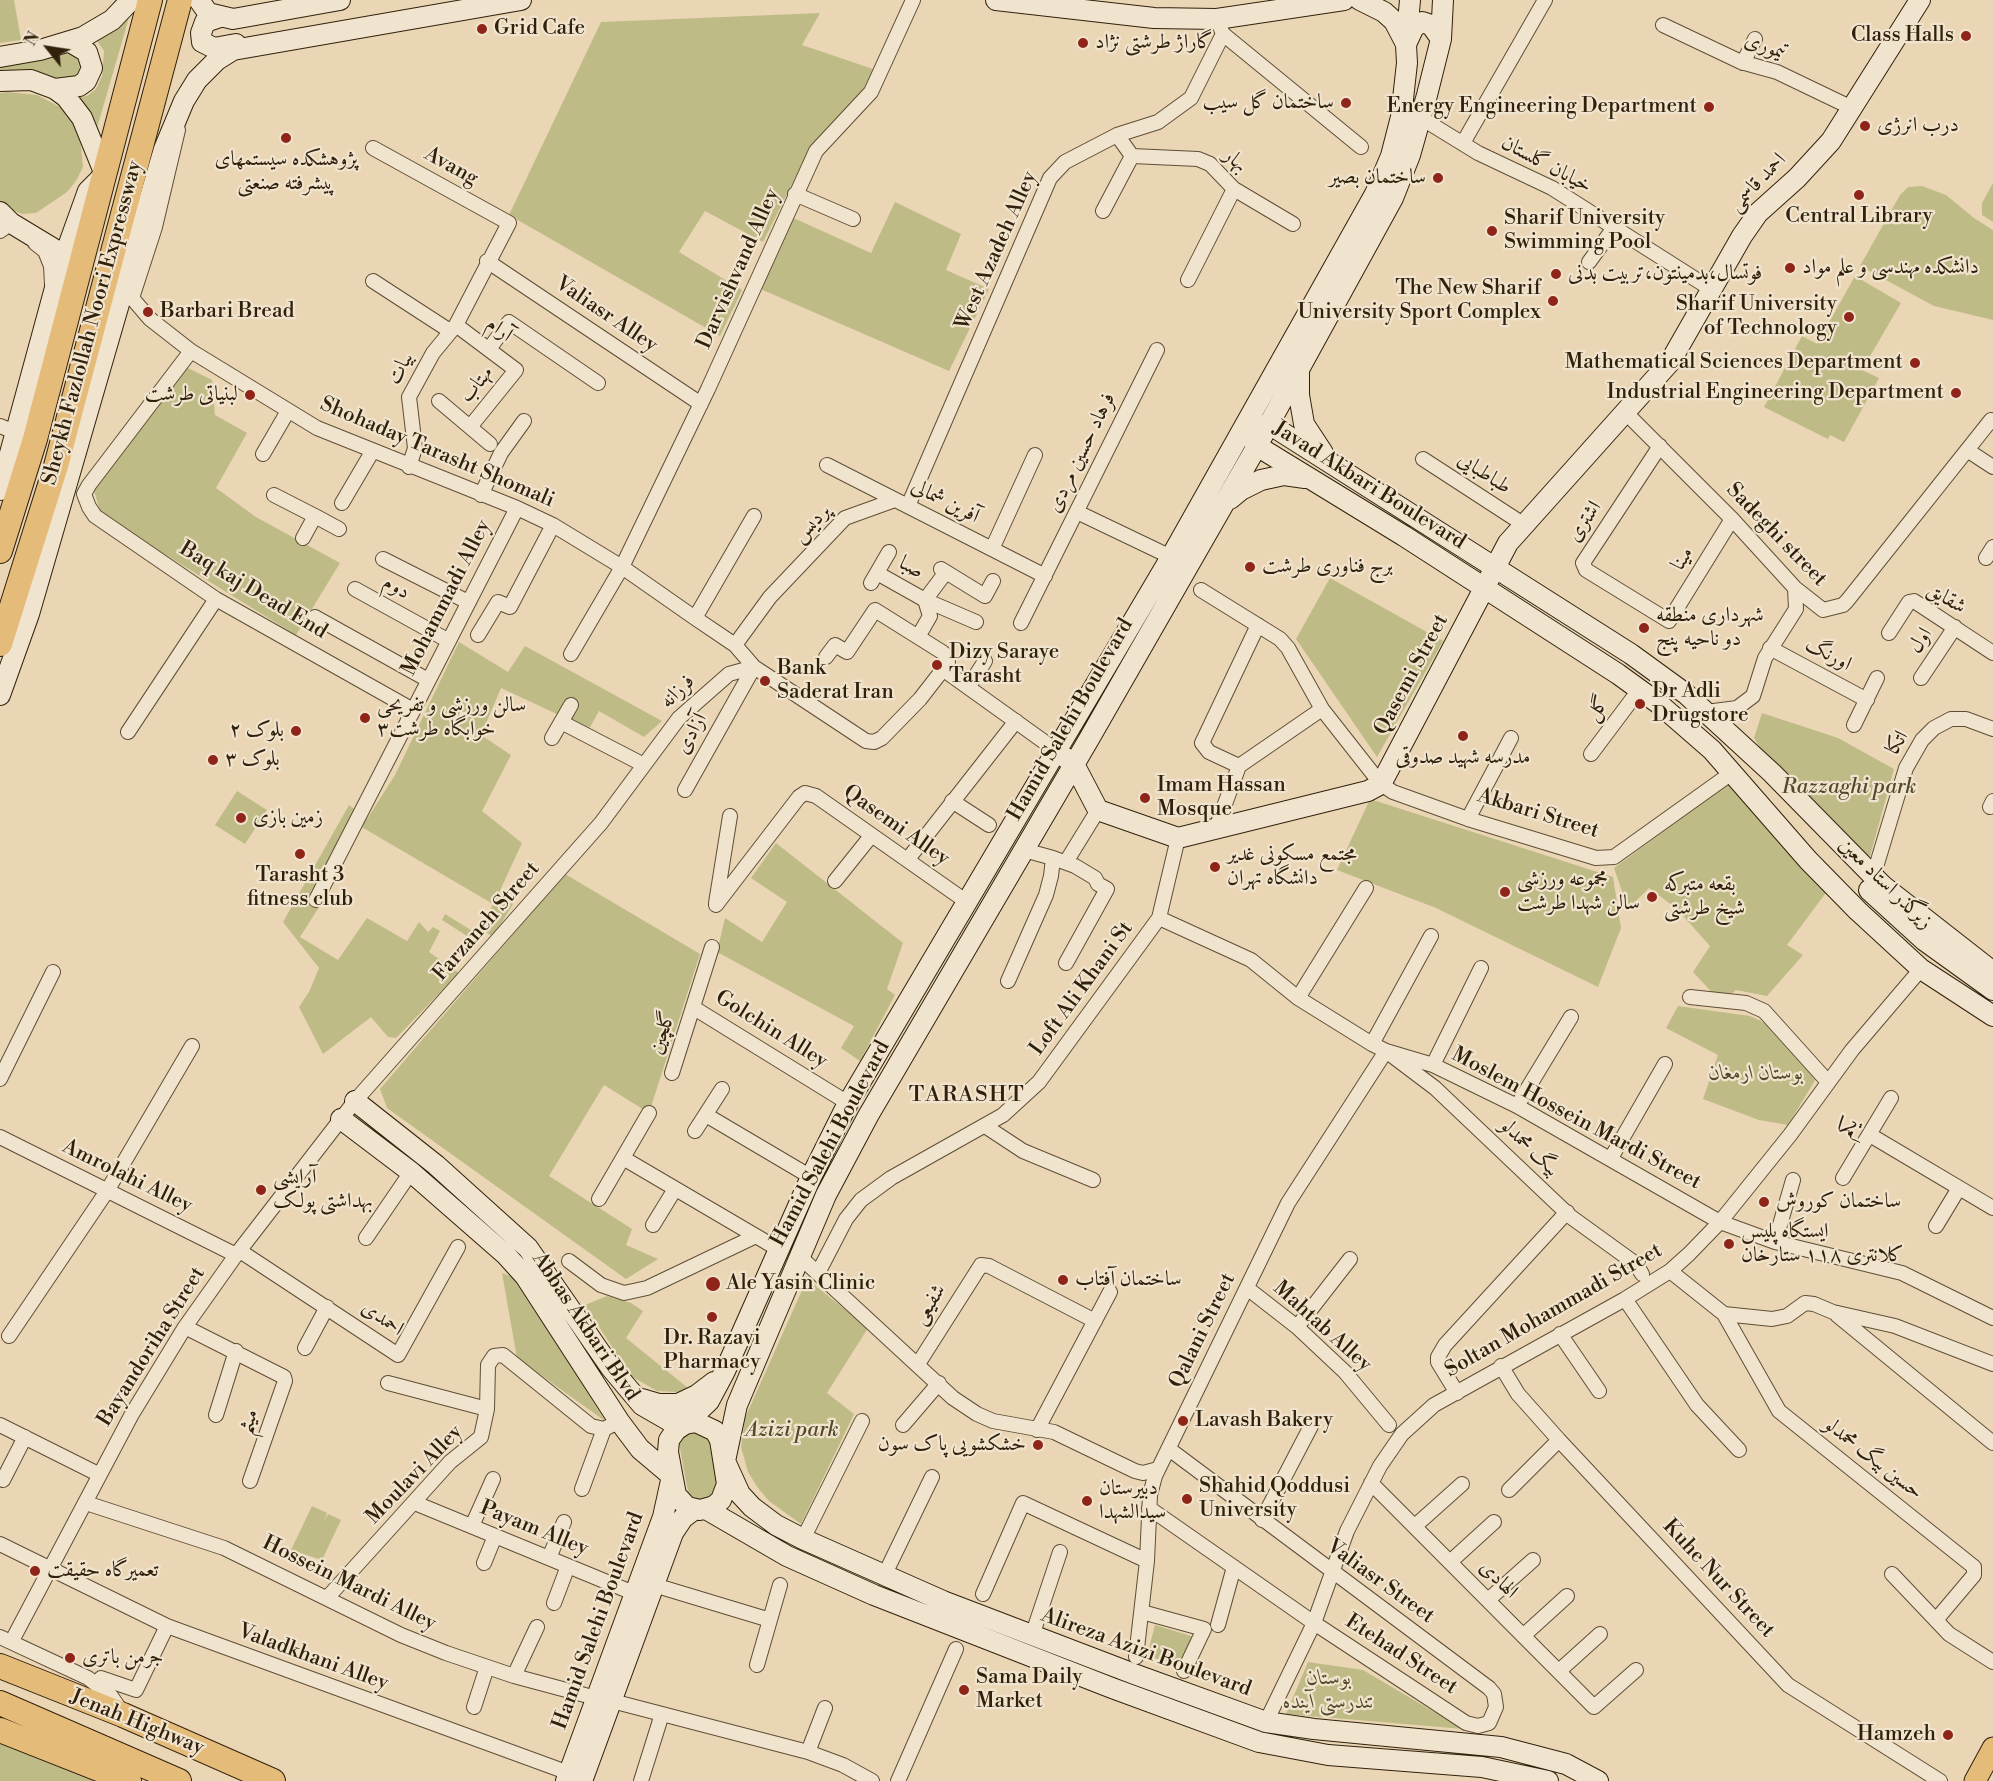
<!DOCTYPE html>
<meta charset="utf-8">
<style>
body{margin:0}
#map{position:relative;width:1993px;height:1781px;overflow:hidden;background:#ead6b4;font-family:"Libre Bodoni",serif}
canvas{display:block}
.north{position:absolute;left:18px;top:18px;width:60px;height:60px;-webkit-text-stroke:4px #f1e4ce;paint-order:stroke;rotate:300deg;font-size:16px;font-weight:700;line-height:24px;text-align:center;color:#31210c}
.north::after{content:'';display:block;margin:auto;width:21px;height:27px;background:#31210c;clip-path:polygon(50% 0,100% 100%,50% 72%,0 100%)}
</style>
<div id="map">
<canvas width="1993" height="1781"></canvas>
<div class="north">N</div>
</div>
<script>
const g = document.querySelector('canvas').getContext('2d');
g.lineJoin = 'round';
function paint(path, color) { g.fillStyle = color; g.fill(path, 'evenodd'); }
const shape = rows => new Path2D(rows.map(r => 'M' + r).join(''));
function strokePath(path, color, width, dash) { g.strokeStyle = color; g.lineWidth = width; g.lineCap = dash ? 'butt' : 'round'; g.setLineDash(dash || []); g.stroke(path); }
function drawText(font, color, halo, rows, align = 'center') {
  g.font = font + ' "Libre Bodoni",Amiri,serif'; g.lineWidth = 4.5; g.setLineDash([]); g.textBaseline = 'middle'; g.strokeStyle = halo; g.fillStyle = color; for (const [text, x, y, turn = 0] of rows) {
    g.save(); g.translate(x, y); g.rotate((+turn || 0) * Math.PI / 180); g.textAlign = isNaN(turn) ? turn : align; if (halo) g.strokeText(text, 0, 0); g.fillText(text, 0, 0); g.restore();
  }
}
const green = shape([
 [0,0,14,0,21,40,0,43],
 [820,13,802,45,873,69,865,91,810,148,763,242,705,211,679,252,742,290,720,336,509,215,601,22],
 [130,14,97,128,76,97,87,96,96,89,102,76,104,51,95,38],
 [69,50,83,62,81,74,74,81,0,73,0,61],
 [8,92,37,95,60,107,73,122,80,137,83,167,76,181,67,192,36,213,22,214,9,209,0,201,0,93],
 [1993,183,1993,222,1982,215,1982,203],
 [1922,186,1946,195,1974,218,1993,230,1993,320,1934,306,1860,266,1900,195,1908,187],
 [895,202,961,234,946,270,989,289,949,371,758,288,789,216,871,253],
 [1855,276,1901,303,1862,370,1879,378,1844,442,1830,435,1828,439,1764,407,1802,336,1817,344],
 [186,367,212,380,215,415,247,433,216,488,256,517,340,563,296,635,101,515,94,490],
 [1330,578,1443,641,1377,757,1296,639],
 [459,642,508,672,525,646,662,721,644,737,599,711,589,729,501,688,481,735,511,755,482,811,522,843,497,897,513,904,493,937,481,929,493,904,360,826,318,886,328,893,300,937,338,960,367,918,407,941,419,922,428,932,433,927,440,931,429,952,459,973,396,1038,388,1037,371,1017,323,1054,299,1007,309,992,319,968,283,922,349,805,367,819,395,775],
 [1762,713,1838,738,1894,769,1870,856,1865,859,1763,753,1754,738],
 [1729,783,1828,890,1787,945,1803,955,1767,996,1736,990,1721,1002,1693,972,1710,946,1676,908,1649,888,1628,909,1614,868],
 [237,791,267,810,245,844,215,825],
 [1370,799,1613,877,1621,928,1598,987,1436,908,1337,870],
 [776,843,903,943,887,989,895,995,860,1061,841,1048,854,1026,717,952,725,918,762,942,787,902,751,878],
 [565,874,700,954,649,1113,604,1085,549,1176,632,1229,626,1245,658,1259,626,1279,387,1108,380,1089],
 [445,914,482,937,478,943,442,920],
 [1678,1006,1750,1016,1759,1020,1770,1026,1817,1077,1788,1125,1759,1120,1703,1099,1718,1055,1666,1028],
 [502,1273,518,1279,605,1421,517,1358],
 [807,1279,868,1328,827,1393,854,1414,801,1524,769,1501,758,1488,748,1472,741,1447,745,1418],
 [607,1296,631,1303,643,1311,626,1338,688,1388,677,1392,657,1391,631,1376,585,1305],
 [693,1430,713,1438,720,1488,714,1497,698,1502,689,1497,679,1443,685,1433],
 [312,1506,327,1513,324,1521,328,1514,341,1520,322,1560,291,1550],
 [1155,1625,1194,1637,1185,1667,1147,1656],
 [1308,1662,1363,1670,1463,1729,1286,1714],
 [0,1736,113,1781,0,1781]
]);
const street = shape([
 [1663,25,1741,62,1777,72,1852,108],
 [1223,34,1361,147],
 [1743,63,1755,39],
 [1421,118,1478,153,1552,188,1711,289],
 [1117,135,1132,156,1198,159,1210,164,1234,189,1293,224],
 [1463,143,1545,0],
 [373,148,509,223,456,325,433,353,409,397,415,448,409,467],
 [795,194,853,219],
 [1103,211,1132,156],
 [0,231,11,223,18,229],
 [35,243,45,251,51,266,52,284],
 [487,261,701,404],
 [1589,262,1613,229],
 [1188,280,1234,189],
 [373,281,450,331],
 [129,296,132,298,155,227,178,130],
 [132,298,150,319,191,351,317,428,517,508,553,525,622,567,695,618,735,645,754,667,866,741,874,742,882,738,920,699,948,663,947,656,942,652,875,610,847,652,835,645,826,657],
 [456,325,516,370,470,427],
 [489,349,509,322,598,383],
 [191,351,89,485,84,494,89,507,95,516,216,599,413,710],
 [439,401,490,444],
 [1625,412,1732,519,1795,588,1823,610,1843,605,1847,601,1991,420],
 [0,426,17,433],
 [1660,446,1583,563,1586,570,1669,621,1732,519],
 [1967,450,1993,467],
 [263,454,288,411],
 [1423,459,1523,524],
 [827,465,1045,576],
 [274,495,315,516,303,538],
 [481,495,501,453,524,421],
 [342,503,372,452],
 [908,506,1050,178,1065,162,1117,135,1158,122,1191,98,1223,34,1217,19],
 [1077,512,1171,557],
 [315,516,339,529],
 [992,549,1035,455],
 [1986,558,1993,547],
 [383,559,468,602],
 [941,569,985,596,993,581],
 [877,573,925,600,976,622],
 [871,583,889,552],
 [355,589,449,641],
 [1201,590,1280,639,1288,648,1322,709,1381,784,1393,792,1468,819,1596,858,1614,857,1733,772],
 [925,600,946,572],
 [315,617,428,680],
 [695,618,754,516],
 [1021,623,1157,350],
 [1889,633,1909,602,1914,601,1993,653],
 [478,635,498,602,510,607,553,525],
 [918,637,930,616,925,600],
 [735,645,770,597,845,518,895,500],
 [1770,648,1867,700],
 [571,654,622,567,708,389,816,151,871,92,913,0],
 [944,670,1057,751],
 [1921,678,1955,627],
 [969,686,985,661],
 [1706,712,1737,708,1753,696,1765,658,1796,609,1795,588],
 [561,722,644,765],
 [1854,725,1877,678],
 [128,732,216,599],
 [552,738,571,705],
 [1591,754,1639,690],
 [1239,766,1209,752,1202,743,1258,625],
 [685,790,754,667],
 [952,801,989,825],
 [1990,807,1993,801],
 [1468,819,1511,738],
 [1215,831,1239,766,1322,709],
 [1053,858,1075,866,1095,878,1098,884,1107,889,1066,963],
 [908,859,1016,721],
 [1066,862,1098,810],
 [1873,877,1906,768,1922,740,1934,728,1951,719,1966,719,1993,729],
 [835,881,871,836],
 [316,900,517,508],
 [716,903,730,816],
 [716,905,799,797,805,793,816,796,967,902],
 [1159,918,1251,960,1298,998,1372,1044,1386,1051,1433,1065,1517,1106,1720,1222,1775,1242,1902,1273,1993,1318],
 [1008,981,1046,895,1051,876,1053,858,1024,850],
 [1690,997,1746,1003,1764,1011,1828,1082],
 [1298,998,1366,888],
 [694,1008,848,1103],
 [1372,1044,1431,936],
 [1433,1065,1481,968],
 [672,1073,712,947],
 [0,1079,53,972],
 [1517,1106,1571,1017],
 [706,1115,811,1177],
 [985,1126,1023,1151,1093,1180],
 [695,1131,722,1089],
 [1870,1135,1993,1208],
 [0,1137,236,1255],
 [623,1158,778,1249],
 [1611,1158,1665,1064],
 [1843,1178,1891,1098],
 [599,1199,649,1113],
 [653,1225,675,1189],
 [1936,1226,1959,1188],
 [366,1238,411,1172],
 [1775,1242,1793,1180],
 [240,1251,398,1355,458,1247],
 [798,1255,953,1398,977,1414,993,1421,1054,1432,1135,1471,1143,1473,1158,1469],
 [569,1261,601,1285,624,1293,647,1288,756,1236],
 [1670,1271,1724,1314,1779,1411,1974,1567,1974,1575,1936,1620],
 [818,1273,846,1219,861,1200,891,1178,1003,1115,1039,1082,1159,918,1178,838],
 [1247,1288,1297,1327,1345,1372,1389,1425],
 [1625,1299,1697,1405,1739,1450],
 [1724,1314,1772,1319,1787,1316,1805,1303,1814,1304,1833,1312,1895,1326,1993,1364],
 [1837,1315,1993,1443],
 [185,1327,284,1377,285,1381,250,1481],
 [1297,1327,1350,1259],
 [1560,1334,1599,1391],
 [9,1336,107,1191,192,1046],
 [305,1348,327,1307],
 [918,1364,981,1265,989,1266,1095,1321],
 [1501,1366,1518,1394,1559,1440,1788,1685,1940,1781],
 [388,1383,487,1409],
 [1457,1393,1438,1362,1438,1357,1445,1345,1567,1212],
 [216,1415,236,1351],
 [0,1425,98,1474],
 [903,1425,939,1383],
 [1037,1430,1110,1292],
 [3,1480,25,1437],
 [1371,1483,1594,1707,1636,1670],
 [582,1489,604,1429,612,1425],
 [1509,1490,1559,1440],
 [86,1503,224,1548,401,1635,446,1653,514,1676,596,1698],
 [415,1503,636,1594],
 [1149,1508,1314,1623,1466,1723,1478,1726,1489,1723,1496,1707,1494,1694,1489,1688,1169,1449],
 [1262,1520,1311,1426],
 [472,1526,493,1479],
 [1415,1526,1462,1484],
 [803,1539,862,1421],
 [0,1544,167,1626,569,1773],
 [549,1558,564,1522],
 [1450,1562,1494,1522],
 [484,1563,495,1536],
 [1892,1574,1949,1634,1993,1662],
 [884,1576,932,1477],
 [654,1585,770,1620],
 [983,1594,1023,1503,1147,1561],
 [327,1598,450,1462,481,1437,487,1409,488,1365,494,1356,503,1355,591,1426,604,1429],
 [1488,1600,1533,1560],
 [554,1603,568,1566],
 [1142,1612,1204,1629,1184,1671],
 [1218,1625,1234,1567],
 [15,1635,132,1414,185,1327,236,1255,355,1101,601,823,679,718,729,674,754,667],
 [1032,1636,1060,1552],
 [1523,1636,1567,1596],
 [0,1637,88,1678,111,1696,121,1711],
 [1136,1657,1147,1561,1150,1495,1155,1476,1288,1203,1386,1051,1435,1088,1571,1217,1636,1264,1642,1274],
 [757,1665,780,1585],
 [1559,1671,1600,1634],
 [514,1676,537,1627],
 [101,1678,136,1690,167,1626],
 [612,1701,808,1752,843,1765,872,1781],
 [474,1707,487,1667],
 [1266,1722,1314,1623,1347,1531,1380,1466,1402,1434,1434,1405,1625,1299,1670,1271,1689,1254,1720,1222,1790,1135,1852,1050,1921,969],
 [808,1752,825,1708],
 [641,1781,662,1714],
 [898,1781,956,1649]
]);
const secondary = shape([
 [199,0,208,13,233,19,340,0],
 [996,0,1154,18,1217,19,1344,0],
 [1360,0,1384,12,1394,21,1406,44],
 [1443,0,1441,39,1427,95,1410,155,1393,198,1257,446,1089,739,868,1116,826,1195,737,1405,725,1461,740,1494,752,1507,776,1525,803,1539,943,1601,1134,1674,1266,1722,1314,1729,1501,1747,1566,1764,1598,1781],
 [220,17,205,22,201,33,202,42,214,48,236,44],
 [1407,42,1414,27,1422,22,1431,25,1441,39],
 [0,57,40,50,83,37,112,20,131,0],
 [0,81,31,80,55,89,66,97,82,118,104,172],
 [55,89,79,86,86,81,92,68,87,52,70,42],
 [0,212,11,223,54,249],
 [1299,372,1299,395,1304,424,1323,453],
 [0,490,61,266,88,191,103,176],
 [1230,499,1241,490,1261,480,1284,475,1305,478],
 [0,695,29,614,164,149,184,101,197,80,217,60,233,50,521,0],
 [1066,758,1074,764,1098,810,1178,838,1368,791,1381,784,1508,543,1670,362,1742,236,1758,213,1797,178,1831,141,1920,0],
 [1869,890,1925,941,1993,990],
 [1993,972,1883,886,1772,773,1686,694,1631,654,1269,424,1245,428,1257,446,1404,536,1618,674,1658,703,1712,750,1808,860,1858,911,1921,969,1993,1016],
 [355,1101,436,1165,528,1248,611,1368,642,1405,668,1420,685,1424],
 [341,1119,411,1172,506,1255,525,1276,619,1421,640,1449,672,1476,663,1517,566,1781],
 [642,1399,659,1404,678,1404,697,1395,714,1382],
 [696,1422,715,1431,720,1440,727,1484,721,1500,714,1506,700,1510,687,1507,676,1495,668,1452,669,1440,676,1430,685,1424,696,1422],
 [685,1424,709,1401,725,1371,811,1177,848,1103,1171,557,1375,194,1391,156,1401,117,1407,63,1406,45,1410,0],
 [706,1509,787,1556,874,1595,1112,1688,1259,1742,1328,1755,1482,1767,1548,1781],
 [582,1781,673,1533,683,1518,695,1509]
]);
const primary = shape([
 [1975,1781,1993,1748]
]);
const highway = shape([
 [0,551,35,439,150,0],
 [0,644,56,466,180,0],
 [0,1666,123,1715,273,1781],
 [0,1703,179,1781],
 [0,1730,129,1781]
]);
const markers = [
 [482,29,6,"#8f2418"],
 [1966,36,6,"#8f2418"],
 [1083,43,6,"#8f2418"],
 [1346,103,6,"#8f2418"],
 [1709,107,6,"#8f2418"],
 [1865,126,6,"#8f2418"],
 [286,138,6,"#8f2418"],
 [1438,178,6,"#8f2418"],
 [1859,195,6,"#8f2418"],
 [1492,231,6,"#8f2418"],
 [1790,268,6,"#8f2418"],
 [1556,274,6,"#8f2418"],
 [1553,301,6,"#8f2418"],
 [148,312,6,"#8f2418"],
 [1849,317,6,"#8f2418"],
 [1915,363,6,"#8f2418"],
 [1956,393,6,"#8f2418"],
 [250,395,6,"#8f2418"],
 [1250,567,6,"#8f2418"],
 [1644,628,6,"#8f2418"],
 [937,665,6,"#8f2418"],
 [765,681,6,"#8f2418"],
 [1640,704,6,"#8f2418"],
 [365,718,6,"#8f2418"],
 [296,731,6,"#8f2418"],
 [1463,736,6,"#8f2418"],
 [213,760,6,"#8f2418"],
 [1145,798,6,"#8f2418"],
 [241,818,6,"#8f2418"],
 [300,854,6,"#8f2418"],
 [1215,867,6,"#8f2418"],
 [1505,892,6,"#8f2418"],
 [1652,897,6,"#8f2418"],
 [261,1190,6,"#8f2418"],
 [1764,1202,6,"#8f2418"],
 [1729,1244,6,"#8f2418"],
 [1063,1280,6,"#8f2418"],
 [713,1284,8,"#8f2418"],
 [712,1317,6,"#8f2418"],
 [1183,1421,6,"#8f2418"],
 [1038,1445,6,"#8f2418"],
 [1187,1499,6,"#8f2418"],
 [1087,1501,6,"#8f2418"],
 [35,1571,6,"#8f2418"],
 [70,1658,6,"#8f2418"],
 [964,1690,6,"#8f2418"],
 [1948,1735,6,"#8f2418"]
];
const poiNames = [
 ["Grid Cafe",494,29],
 ["Class Halls",1954,36,"right"],
 ["گاراژ طرشتی نژاد",1095,43],
 ["ساختمان گل سیب",1334,103,"right"],
 ["Energy Engineering Department",1697,107,"right"],
 ["درب انرژی",1877,126],
 ["پژوهشکده سیستمهای",286,160,"center"],
 ["پیشرفته صنعتی",286,184,"center"],
 ["ساختمان بصیر",1426,178,"right"],
 ["Central Library",1859,217,"center"],
 ["Sharif University",1504,219],
 ["Swimming Pool",1504,243],
 ["دانشکده مهندسی و علم مواد",1802,268],
 ["فوتسال،بدمینتون،تربیت بدنی",1568,274],
 ["The New Sharif",1541,289,"right"],
 ["University Sport Complex",1541,313,"right"],
 ["Sharif University",1837,305,"right"],
 ["of Technology",1837,329,"right"],
 ["Barbari Bread",160,312],
 ["Mathematical Sciences Department",1903,363,"right"],
 ["Industrial Engineering Department",1944,393,"right"],
 ["لبنیاتی طرشت",238,395,"right"],
 ["برج فناوری طرشت",1262,567],
 ["شهرداری منطقه",1656,616],
 ["دو ناحیه پنج",1656,640],
 ["Dizy Saraye",949,653],
 ["Tarasht",949,677],
 ["Bank",777,669],
 ["Saderat Iran",777,693],
 ["Dr Adli",1652,692],
 ["Drugstore",1652,716],
 ["سالن ورزشی و تفریحی",377,706],
 ["خوابگاه طرشت۳",377,730],
 ["بلوک ۲",284,731,"right"],
 ["مدرسه شهید صدوقی",1463,758,"center"],
 ["بلوک ۳",225,760],
 ["Imam Hassan",1157,786],
 ["Mosque",1157,810],
 ["زمین بازی",253,818],
 ["مجتمع مسکونی غدیر",1227,855],
 ["دانشگاه تهران",1227,879],
 ["Tarasht 3",300,876,"center"],
 ["fitness club",300,900,"center"],
 ["مجموعه ورزشی",1517,880],
 ["سالن شهدا طرشت",1517,904],
 ["بقعه متبرکه",1664,885],
 ["شیخ طرشتی",1664,909],
 ["آرایشی",273,1178],
 ["بهداشتی پولک",273,1202],
 ["ساختمان کوروش",1776,1202],
 ["ایستگاه پلیس",1741,1232],
 ["کلانتری ۱۱۸ ستارخان",1741,1256],
 ["ساختمان آفتاب",1075,1280],
 ["Ale Yasin Clinic",726,1284],
 ["Dr. Razavi",712,1339,"center"],
 ["Pharmacy",712,1363,"center"],
 ["Lavash Bakery",1195,1421],
 ["خشکشویی پاک سون",1026,1445,"right"],
 ["Shahid Qoddusi",1199,1487],
 ["University",1199,1511],
 ["دبيرستان",1099,1489],
 ["سیدالشهدا",1099,1513],
 ["تعمیرگاه حقیقت",47,1571],
 ["جرمن باتری",82,1658],
 ["Sama Daily",976,1678],
 ["Market",976,1702],
 ["Hamzeh",1936,1735,"right"]
];
const streetNames = [
 ["تیموری",1765,47,19],
 ["بهار",1235,161,41],
 ["خیابان گلستان",1546,165,28],
 ["Avang",451,167,29],
 ["احمد قاسمی",1758,183,-46],
 ["West Azadeh Alley",997,251,-66],
 ["Darvishvand Alley",739,269,-66],
 ["Valiasr Alley",606,315,34],
 ["Sheykh Fazlollah Noori Expressway",93,323,-75],
 ["آرام",499,330,37],
 ["بیات",401,369,-64],
 ["مهتاب",477,385,-51],
 ["Shohaday Tarasht Shomali",437,453,23],
 ["فرهاد حسین مردی",1082,453,-64],
 ["طباطبایی",1484,474,33],
 ["Javad Akbari Boulevard",1369,486,32],
 ["آفرین شمالی",945,502,27],
 ["اشتری",1585,522,-56],
 ["پردیس",812,524,-45],
 ["Sadeghi street",1776,535,46],
 ["مینا",1683,559,-59],
 ["صبا",911,568,29],
 ["دوم",396,588,29],
 ["Baq kaj Dead End",253,591,31],
 ["Mohammadi Alley",447,598,-63],
 ["شقایق",1946,599,30],
 ["اول",1921,641,-57],
 ["اورنگ",1828,655,28],
 ["Qasemi Street",1412,675,-62],
 ["فرزانه",678,692,-44],
 ["گل",1598,709,-53],
 ["Hamid Salehi Boulevard",1071,720,-60],
 ["آزادی",692,734,-61],
 ["اتکا",1898,743,-59],
 ["Akbari Street",1538,814,17],
 ["Qasemi Alley",896,826,35],
 ["زیرگذر استاد معین",1885,884,44],
 ["Farzaneh Street",487,922,-49],
 ["Loft Ali Khani St",1082,989,-54],
 ["Golchin Alley",771,1030,32],
 ["گلچین",663,1033,-71],
 ["Moslem Hossein Mardi Street",1576,1119,28],
 ["یکم",1849,1128,-59],
 ["Hamid Salehi Boulevard",831,1144,-62],
 ["بیگ محمدلو",1529,1148,44],
 ["Amrolahi Alley",127,1177,26],
 ["شفیعی",930,1305,-58],
 ["Soltan Mohammadi Street",1554,1311,-30],
 ["احمدی",382,1319,34],
 ["Abbas Akbari Blvd",585,1327,56],
 ["Mahtab Alley",1322,1327,42],
 ["Qalani Street",1203,1331,-64],
 ["Bayandoriha Street",152,1347,-58],
 ["میثم",249,1422,-71],
 ["حسین بیگ محمدلو",1873,1459,38],
 ["Moulavi Alley",415,1475,-46],
 ["Payam Alley",534,1529,22],
 ["Kuhe Nur Street",1718,1579,47],
 ["الهادی",1498,1580,45],
 ["Valiasr Street",1380,1582,36],
 ["Hossein Mardi Alley",349,1584,26],
 ["Hamid Salehi Boulevard",599,1621,-70],
 ["Alireza Azizi Boulevard",1146,1653,20],
 ["Etehad Street",1401,1655,33],
 ["Valadkhani Alley",313,1658,20],
 ["Jenah Highway",137,1723,22]
];
const parkNames = [
 ["Razzaghi park",1849,788],
 ["بوستان ارمغان",1756,1074],
 ["Azizi park",792,1431],
 ["بوستان",1329,1679],
 ["تندرستی آینده",1329,1703]
];
const neighbourhoodNames = [
 ["TARASHT",967,1096]
];
paint(green, '#bfbb87');
strokePath(street, '#5f4e36', 16);
strokePath(secondary, '#31210c', 22);
strokePath(primary, '#31210c', 23);
strokePath(highway, '#31210c', 26);
strokePath(street, '#f1e4ce', 14);
strokePath(secondary, '#f1e4ce', 20);
strokePath(primary, '#e5bb7a', 21);
strokePath(highway, '#e5bb7a', 24);
for (const [x, y, r, color] of markers) { const dot = new Path2D(); dot.arc(x, y, r, 0, 2 * Math.PI); g.fillStyle = color; g.fill(dot); strokePath(dot, '#f1e4ce', 2); }
drawText('21px', '#31210c', '#f1e4ce', poiNames, 'left');
drawText('21px', '#31210c', '#f1e4ce', streetNames);
drawText('italic 21px', '#54482b', '#f1e4ce', parkNames);
g.letterSpacing = '1.5px';
drawText('22px', '#31210c', '#f1e4ce', neighbourhoodNames);
g.letterSpacing = '0px';
</script>
